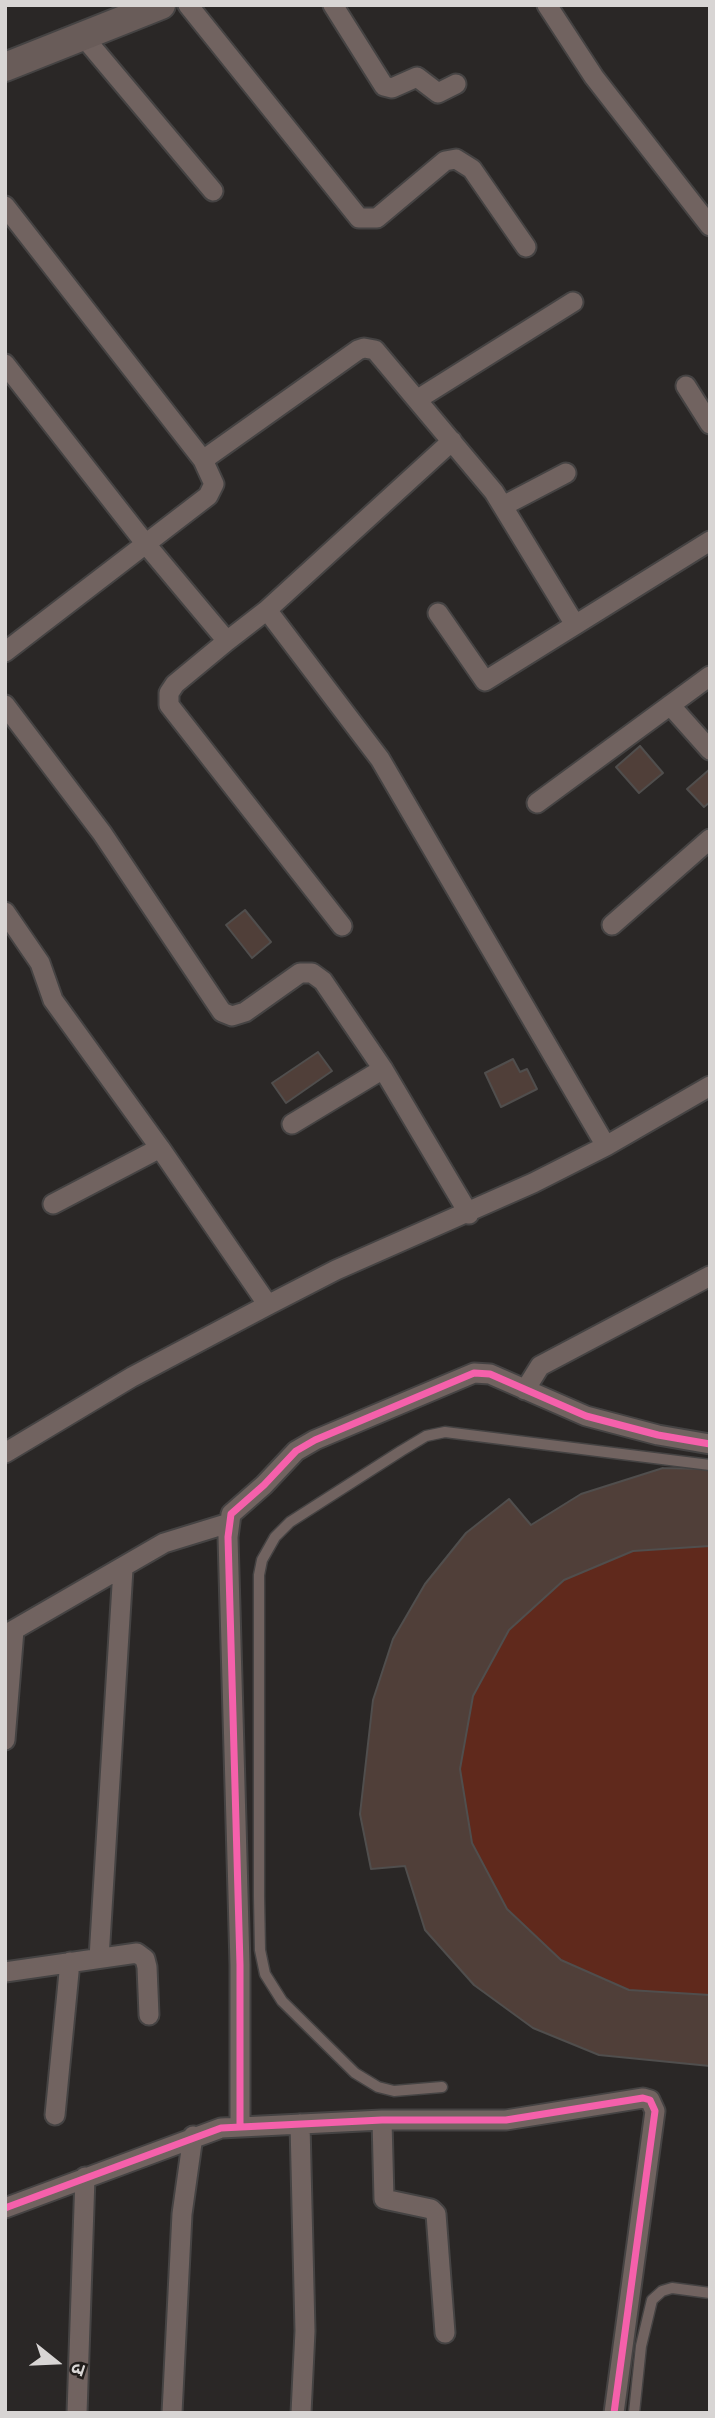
<!DOCTYPE html>
<meta charset="utf-8">
<style>
body{margin:0}
#map{position:relative;width:715px;height:2418px;overflow:hidden;background:#2a2726;font-family:Georgia,"Noto Sans Devanagari",serif}
canvas{display:block}
.frame{position:absolute;inset:0;border:7px solid #d8d5d4;pointer-events:none}
.north{position:absolute;left:21px;top:2327px;width:70px;height:70px;-webkit-text-stroke:5px #211d1b;paint-order:stroke;rotate:108deg;font-size:19px;font-weight:700;line-height:28px;text-align:center;color:#d8d5d4}
.north::after{content:'';display:block;margin:auto;width:24px;height:32px;background:#d8d5d4;clip-path:polygon(50% 0,100% 100%,50% 72%,0 100%)}
</style>
<div id="map">
<canvas width="715" height="2418"></canvas>
<div class="frame"></div>
<div class="north">उ</div>
</div>
<script>
const g = document.querySelector('canvas').getContext('2d');
g.lineJoin = 'round';
function paint(path, color) { g.fillStyle = color; g.fill(path, 'evenodd'); }
const shape = rows => new Path2D(rows.map(r => 'M' + r).join(''));
function strokePath(path, color, width, dash) { g.strokeStyle = color; g.lineWidth = width; g.lineCap = dash ? 'butt' : 'round'; g.setLineDash(dash || []); g.stroke(path); }
const green = shape([
 [710,1469,710,2066,599,2055,533,2028,474,1985,425,1930,405,1866,371,1869,360,1814,373,1700,393,1639,425,1584,466,1533,531,1525,581,1494]
]);
const building = shape([
 [640,746,663,773,639,793,616,767,640,746],
 [710,769,710,802,704,807,687,789,710,769],
 [245,910,271,942,252,958,226,925,245,910],
 [318,1052,332,1071,286,1103,272,1083,318,1052],
 [513,1059,520,1072,527,1069,537,1089,501,1107,485,1073,513,1059],
 [663,1468,710,1469,710,1546,633,1551,564,1580,509,1630,473,1696,460,1769,472,1843,507,1909,561,1960,629,1990,710,1995,710,2066,599,2055,533,2028,474,1985,425,1930,405,1866,371,1869,360,1814,373,1700,393,1639,425,1584,466,1533,509,1499,531,1525,581,1494,663,1468]
]);
const lane = shape([
 [442,2087,394,2091,378,2087,355,2073,282,2001,265,1974,260,1950,259,1897,259,1575,262,1560,275,1537,290,1522,401,1451,426,1436,445,1432,710,1465],
 [634,2413,641,2346,652,2300,662,2291,672,2288,710,2293]
]);
const street = shape([
 [188,5,359,218,377,218,445,161,456,159,472,169,526,247],
 [333,5,384,86,392,88,417,77,438,93,456,84],
 [547,5,594,77,710,226],
 [82,35,213,191],
 [5,206,203,460,214,484,208,496,5,652],
 [5,364,145,543,227,641,267,610,452,441],
 [686,386,710,424],
 [418,399,573,302],
 [203,460,358,350,364,348,375,350,494,492,574,623],
 [503,506,566,473],
 [267,610,380,759,606,1146],
 [438,613,485,681,710,541],
 [227,641,175,684,169,693,169,705,342,926],
 [5,705,102,833,222,1012,232,1016,245,1012,300,973,312,973,323,981,383,1069,469,1214],
 [670,705,710,750],
 [537,803,710,676],
 [5,912,40,963,53,1000,160,1148,268,1305],
 [612,925,710,839],
 [292,1124,383,1069],
 [53,1204,160,1148],
 [525,1390,540,1366,710,1276],
 [5,1453,132,1377,268,1305,336,1270,533,1183,606,1146,710,1086],
 [5,1635,164,1543,229,1523],
 [5,1740,14,1630],
 [99,1958,123,1569],
 [5,1972,137,1953,145,1959,147,1967,149,2015],
 [55,2115,70,1962],
 [382,2120,384,2199,431,2209,436,2214,445,2333],
 [300,2124,305,2331,301,2413],
 [240,2125,240,1965,228,1537,231,1514,264,1485,296,1451,315,1440,474,1373,490,1374,586,1416,658,1435,710,1444],
 [5,2208,221,2128,382,2120,506,2120,643,2098,650,2100,655,2111,614,2413],
 [77,2413,85,2177],
 [172,2413,182,2214,193,2136]
]);
const secondary = shape([
 [5,67,161,5]
]);
const cycleway = shape([
 [240,2125,240,1965,228,1537,231,1514,264,1485,296,1451,315,1440,474,1373,490,1374,586,1416,658,1435,710,1444],
 [5,2208,221,2128,382,2120,506,2120,643,2098,650,2100,655,2111,614,2413]
]);
paint(green, '#60291c');
paint(building, '#503f39');
strokePath(building, '#504e4d', 2);
strokePath(lane, '#454343', 13);
strokePath(street, '#454343', 23);
strokePath(secondary, '#454343', 32);
strokePath(lane, '#716360', 10);
strokePath(street, '#716360', 19);
strokePath(secondary, '#695c59', 28);
strokePath(cycleway, '#f560ab', 7);
</script>
